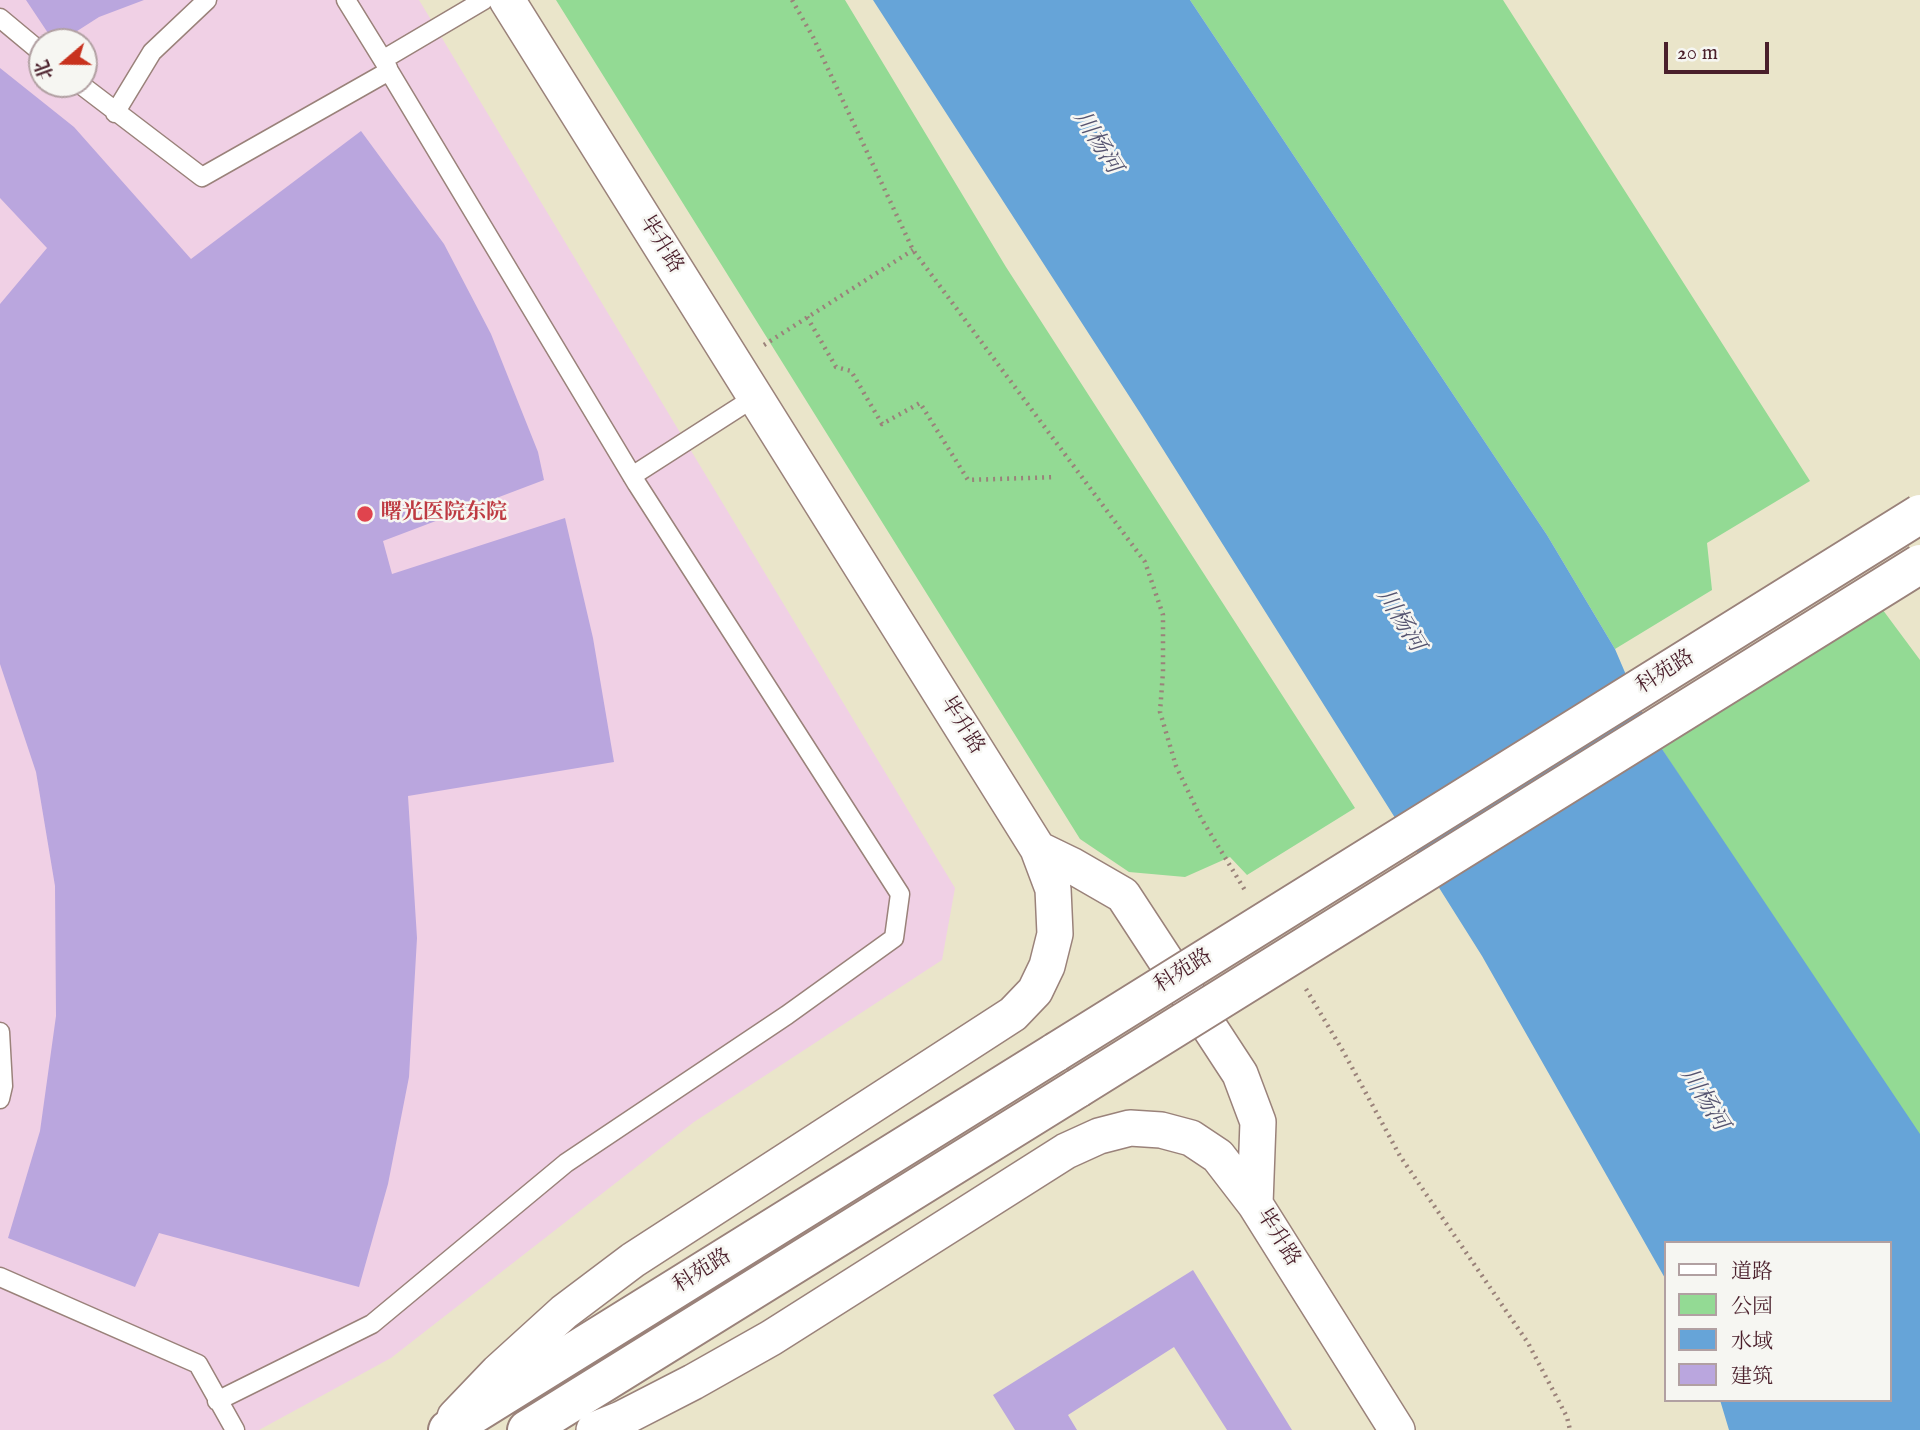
<!DOCTYPE html>
<meta charset="utf-8">
<style>
body{margin:0}
#map{position:relative;width:1920px;height:1430px;overflow:hidden;background:#eae5ca;font-family:"IM FELL English","Noto Serif SC",serif}
canvas{display:block}
.legend{position:absolute;left:1664px;top:1241px;width:228px;height:161px;box-sizing:border-box;background:#f6f6f2;border:2px solid #b1a0a2;margin:0;padding:9px 12px;list-style:none;font-size:21px;color:#4a1f2b}
.legend li{display:flex;align-items:center;gap:14px;height:35px}
.legend b{width:35px;border:2px solid #b1a0a2}
.north{position:absolute;left:28px;top:28px;width:70px;height:70px;box-sizing:border-box;background:#f6f6f2;border:2px solid #b1a0a2;border-radius:50%;rotate:250deg;font-size:19px;font-weight:700;line-height:28px;text-align:center;color:#4a1f2b}
.north::after{content:'';display:block;margin:auto;width:24px;height:32px;background:#c8321e;clip-path:polygon(50% 0,100% 100%,50% 72%,0 100%)}
.scale{position:absolute;left:1664px;top:42px;width:105px;height:32px;box-sizing:border-box;border:4px solid #4a1f2b;border-top:0;padding-left:9px;font-size:21px;line-height:24px;white-space:nowrap;color:#4a1f2b;-webkit-text-stroke:5px #f6f6f2;paint-order:stroke}
</style>
<div id="map">
<canvas width="1920" height="1430"></canvas>
<ul class="legend">
<li><b style="height:9px;background:#fff"></b>道路</li>
<li><b style="height:19px;background:#93da94"></b>公园</li>
<li><b style="height:19px;background:#66a4d8"></b>水域</li>
<li><b style="height:19px;background:#baa6de"></b>建筑</li>
</ul>
<div class="north">北</div>
<div class="scale">20 m</div>
</div>
<script>
const g = document.querySelector('canvas').getContext('2d');
g.lineJoin = 'round';
function paint(path, color) { g.fillStyle = color; g.fill(path, 'evenodd'); }
const shape = rows => new Path2D(rows.map(r => 'M' + r).join(''));
function strokePath(path, color, width, dash) { g.strokeStyle = color; g.lineWidth = width; g.lineCap = dash ? 'butt' : 'round'; g.setLineDash(dash || []); g.stroke(path); }
function drawText(font, color, halo, rows, align = 'center') {
  g.font = font + ' "IM FELL English","Noto Serif SC",serif'; g.lineWidth = 5; g.setLineDash([]); g.textBaseline = 'middle'; g.strokeStyle = halo; g.fillStyle = color; for (const [text, x, y, turn = 0] of rows) {
    g.save(); g.translate(x, y); g.rotate((+turn || 0) * Math.PI / 180); g.textAlign = isNaN(turn) ? turn : align; if (halo) g.strokeText(text, 0, 0); g.fillText(text, 0, 0); g.restore();
  }
}
const built = shape([
 [0,0,419,0,955,888,942,960,694,1122,391,1358,259,1430,0,1430],
 [42,42,84,42,84,84,42,84]
]);
const green = shape([
 [556,0,845,0,1006,267,1355,808,1247,875,1230,857,1185,877,1129,872,1080,839],
 [1190,0,1503,0,1810,481,1707,543,1712,590,1615,649,1547,535],
 [1871,594,1920,660,1920,1143,1650,731]
]);
const water = shape([
 [873,0,1190,0,1547,535,1615,649,1650,731,1920,1134,1920,1430,1729,1430,1720,1400,1890,1400,1890,1243,1666,1243,1666,1280,1482,956,1142,416]
]);
const building = shape([
 [26,0,144,0,99,17,60,42,54,42],
 [0,68,74,127,191,259,361,131,444,244,491,334,538,452,544,480,383,541,392,574,565,518,593,638,614,762,408,796,417,938,409,1077,388,1184,359,1287,159,1233,135,1287,8,1238,40,1131,56,1016,55,886,36,772,0,664,0,304,47,248,0,198],
 [1193,1270,1292,1430,1227,1430,1174,1347,1068,1415,1077,1430,1015,1430,993,1395]
]);
const path = shape([
 [792,0,813,37,913,250,1145,562,1163,615,1163,672,1160,712,1176,766,1201,818,1246,892],
 [807,317,836,367,851,371,882,424,920,403,968,480,1056,477],
 [764,345,913,250],
 [1306,989,1343,1051,1400,1156,1528,1343,1567,1417,1570,1430]
]);
const lane = shape([
 [346,0,388,68],
 [0,18,42,53],
 [384,59,484,0],
 [80,84,202,177,389,71,637,484,900,894,894,938,787,1015,566,1163,372,1324,217,1401],
 [115,113,152,52,207,0],
 [632,476,755,397],
 [0,1032,3,1086,0,1099],
 [0,1277,198,1364,235,1430]
]);
const street = shape([
 [1038,849,1071,865,1123,895,1240,1074,1258,1122,1255,1204,1397,1430],
 [455,1417,498,1372,564,1312,633,1260,1013,1014,1035,991,1047,966,1055,934,1053,889,1038,849,507,0],
 [594,1430,621,1419,693,1382,771,1338,1066,1151,1099,1136,1130,1128,1161,1130,1191,1138,1218,1156,1255,1204]
]);
const secondary = shape([
 [448,1430,1056,1052],
 [527,1430,1078,1088]
]);
const secondaryBridge = shape([
 [1056,1052,1920,514],
 [1078,1088,1920,564]
]);
const markers = [
 [365,514,9,"#e0444e"]
];
const streetNames = [
 ["毕升路",660,245,58],
 ["科苑路",1666,673,-32],
 ["毕升路",961,726,58],
 ["科苑路",1184,972,-32],
 ["毕升路",1277,1238,58],
 ["科苑路",703,1272,-32]
];
const healthNames = [
 ["曙光医院东院",381,514]
];
const waterNames = [
 ["川杨河",1096,143,58],
 ["川杨河",1399,621,58],
 ["川杨河",1703,1100,58]
];
paint(built, '#f0d0e5');
paint(green, '#93da94');
paint(water, '#66a4d8');
paint(building, '#baa6de');
strokePath(lane, '#9a827a', 21);
strokePath(street, '#9a827a', 38);
strokePath(secondary, '#9a827a', 42);
strokePath(path, '#9a827a', 4.5, [2, 5]);
strokePath(lane, '#fff', 18);
strokePath(street, '#fff', 35);
strokePath(secondary, '#fff', 38);
strokePath(secondaryBridge, '#9a827a', 42, []);
strokePath(secondaryBridge, '#fff', 38);
for (const [x, y, r, color] of markers) { const dot = new Path2D(); dot.arc(x, y, r, 0, 2 * Math.PI); g.fillStyle = color; g.fill(dot); strokePath(dot, '#f6f6f2', 2.5); }
drawText('21px', '#4a1f2b', '#f6f6f2', streetNames);
drawText('bold 21px', '#be3a42', '#f6f6f2', healthNames, 'left');
drawText('italic 23px', '#555470', '#f6f6f2', waterNames);
</script>
